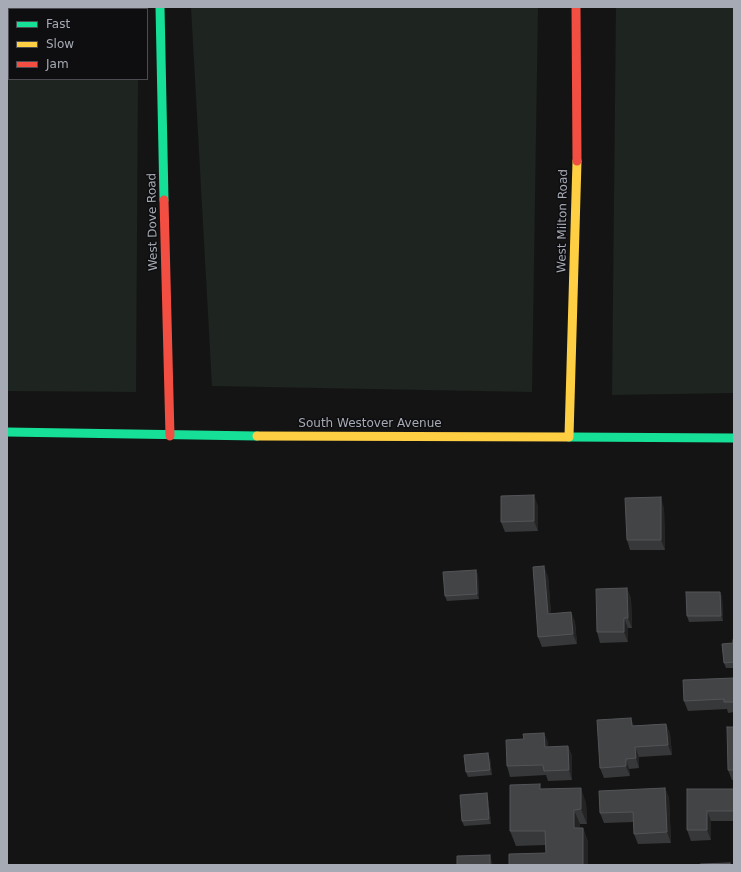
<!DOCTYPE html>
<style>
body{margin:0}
#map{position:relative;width:741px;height:872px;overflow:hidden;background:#141414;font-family:"DejaVu Sans",sans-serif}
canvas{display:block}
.frame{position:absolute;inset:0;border:8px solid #a6aab4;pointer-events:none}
.legend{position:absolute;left:8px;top:8px;width:140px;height:72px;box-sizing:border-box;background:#0e0e10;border:1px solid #4b4c52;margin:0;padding:5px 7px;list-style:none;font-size:12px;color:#a6aab4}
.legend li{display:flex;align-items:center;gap:8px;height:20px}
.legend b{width:20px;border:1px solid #4b4c52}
</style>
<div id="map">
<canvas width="741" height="872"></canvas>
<div class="frame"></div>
<ul class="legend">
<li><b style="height:5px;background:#16e098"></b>Fast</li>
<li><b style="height:5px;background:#ffcf43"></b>Slow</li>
<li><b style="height:5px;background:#f24e42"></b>Jam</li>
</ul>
</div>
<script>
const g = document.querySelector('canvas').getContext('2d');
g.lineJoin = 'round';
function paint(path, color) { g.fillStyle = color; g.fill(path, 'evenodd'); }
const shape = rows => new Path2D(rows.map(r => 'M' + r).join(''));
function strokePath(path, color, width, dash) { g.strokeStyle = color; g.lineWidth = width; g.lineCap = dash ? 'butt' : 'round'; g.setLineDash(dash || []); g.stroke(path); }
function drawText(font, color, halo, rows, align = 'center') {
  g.font = font + ' "DejaVu Sans",sans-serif'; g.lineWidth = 3; g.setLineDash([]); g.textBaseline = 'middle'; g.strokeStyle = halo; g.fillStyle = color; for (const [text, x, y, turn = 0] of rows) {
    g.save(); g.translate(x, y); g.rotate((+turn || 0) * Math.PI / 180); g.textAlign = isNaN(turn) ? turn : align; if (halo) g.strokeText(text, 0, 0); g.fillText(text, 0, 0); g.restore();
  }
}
const green = shape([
 [7,7,138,7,138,9,9,9,9,79,138,79,136,392,7,391],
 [191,7,538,7,532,392,212,386],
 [616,7,734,7,734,393,612,395]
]);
const lane = shape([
 [7,10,9,10]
]);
const fast = shape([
 [160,7,164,200],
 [7,432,257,436],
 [569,437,734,438]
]);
const slow = shape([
 [257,436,569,437],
 [569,436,577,161]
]);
const jam = shape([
 [576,7,577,161],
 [164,200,170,436]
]);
const wall = shape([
 [538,506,538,531,505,532,501,522],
 [664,508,665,550,630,550,627,540],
 [476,570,478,575,479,599,447,601,445,596],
 [548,576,551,614,571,612,575,622,577,644,542,647,538,637],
 [627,588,631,599,632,628,628,628,628,642,600,643,597,632],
 [720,592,722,597,723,621,689,622,687,616],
 [734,640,734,668,726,668,724,663,733,643],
 [734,678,734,712,728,713,727,709,688,711,684,701],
 [666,724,670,734,672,755,639,757,639,768,629,769,630,776,604,778,600,768,634,726],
 [734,727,734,780,732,780,728,770],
 [544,733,548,743,548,747,568,746,572,756,572,780,548,781,546,775,510,777,507,766,524,739],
 [490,758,492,775,468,777,466,772],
 [665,788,669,798,671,843,638,844,634,834,634,822,604,823,600,813],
 [541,789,586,803,587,824,580,824,580,828,583,828,588,842,546,853,545,845,516,846,510,831],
 [687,789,734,789,734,821,711,821,711,840,691,841,687,830],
 [487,793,488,798,491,824,464,826,462,821]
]);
const shadedWall = shape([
 [534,495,538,506,538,531,534,521],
 [661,497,664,508,665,550,661,540],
 [544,566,548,576,552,624,548,614],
 [476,570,478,575,479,599,477,594],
 [627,588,631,599,632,628,628,618],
 [720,592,722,597,723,621,721,616],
 [571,612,575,622,577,644,573,634],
 [624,618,628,628,628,642,624,632],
 [631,718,635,728,632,726],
 [666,724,670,734,672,755,668,745],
 [544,733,548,743,549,757,545,747],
 [568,746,572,756,572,780,569,770],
 [635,747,639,757,639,768,636,758],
 [488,753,490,758,492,775,490,770],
 [626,759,629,769,630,776,626,766],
 [581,788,586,803,587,824,581,809],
 [665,788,669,798,671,843,667,832],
 [487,793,488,798,491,824,489,819],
 [574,810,580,824,580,842,574,828],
 [707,811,711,821,711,840,707,830],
 [583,828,588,842,588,865,583,865],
 [490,855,493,865,490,865]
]);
const building = shape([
 [534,495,534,521,501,522,501,496,534,495],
 [661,497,661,540,627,540,625,498,661,497],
 [544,566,548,614,571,612,573,634,538,637,533,567,544,566],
 [476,570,477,594,445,596,443,572,476,570],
 [627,588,628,618,624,618,624,632,597,632,596,589,627,588],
 [686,592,720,592,721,616,687,616,686,592],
 [733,640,734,640,734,662,724,663,722,644,733,643,733,640],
 [734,678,734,702,724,702,724,699,684,701,683,680,734,678],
 [631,718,632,726,666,724,668,745,635,747,636,758,626,759,626,766,600,768,597,720,631,718],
 [727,727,734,727,734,770,728,770,727,727],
 [544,733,545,747,568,746,569,770,544,771,543,765,507,766,506,740,524,739,523,734,544,733],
 [488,753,490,770,466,772,464,755,488,753],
 [540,784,540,789,581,788,581,809,574,810,574,828,583,828,583,865,509,865,509,854,546,853,545,831,510,831,510,785,540,784],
 [665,788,667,832,634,834,633,812,600,813,599,791,665,788],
 [687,789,734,789,734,811,707,811,707,830,687,830,687,789],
 [487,793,489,819,462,821,460,795,487,793],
 [490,855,490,865,457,865,457,856,490,855],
 [730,863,730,865,700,865,700,864,730,863]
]);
const streetNames = [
 ["West Milton Road",563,221,-89],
 ["West Dove Road",153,222,-91],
 ["South Westover Avenue",370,424]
];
paint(green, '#1e241f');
strokePath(lane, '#48494d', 15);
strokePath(fast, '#16e098', 9);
strokePath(slow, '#ffcf43', 9);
strokePath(jam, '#f24e42', 9);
paint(wall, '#373839');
paint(shadedWall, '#242425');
paint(building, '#434446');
strokePath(building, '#535458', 1);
drawText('12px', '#a6aab4', '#0e0e10', streetNames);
</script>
